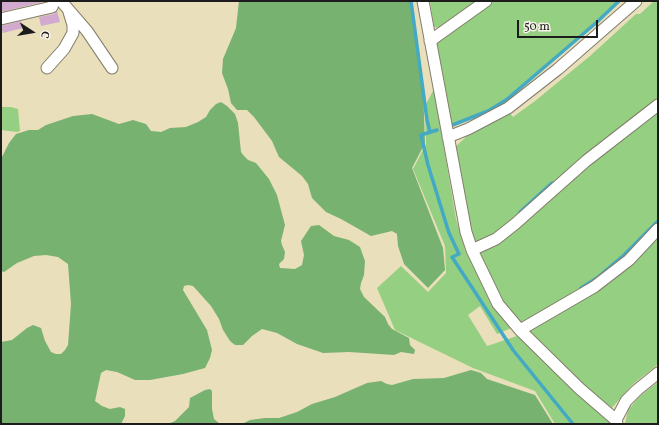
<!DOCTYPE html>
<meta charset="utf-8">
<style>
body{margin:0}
#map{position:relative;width:659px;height:425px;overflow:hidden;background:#e9dfba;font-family:Vollkorn,serif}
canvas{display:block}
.frame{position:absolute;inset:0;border:2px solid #1c1c1c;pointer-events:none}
.north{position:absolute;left:12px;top:12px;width:40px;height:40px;-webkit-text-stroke:3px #f7f3e8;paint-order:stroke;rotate:102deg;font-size:11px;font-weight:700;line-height:16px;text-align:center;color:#1c1c1c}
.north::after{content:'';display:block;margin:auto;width:14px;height:18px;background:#1c1c1c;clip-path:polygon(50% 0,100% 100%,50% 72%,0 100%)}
.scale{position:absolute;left:517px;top:20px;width:81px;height:18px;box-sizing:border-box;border:2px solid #1c1c1c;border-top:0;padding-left:5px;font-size:12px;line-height:14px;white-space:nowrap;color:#1c1c1c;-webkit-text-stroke:3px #f7f3e8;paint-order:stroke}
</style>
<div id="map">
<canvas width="659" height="425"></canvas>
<div class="frame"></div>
<div class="north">С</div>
<div class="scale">50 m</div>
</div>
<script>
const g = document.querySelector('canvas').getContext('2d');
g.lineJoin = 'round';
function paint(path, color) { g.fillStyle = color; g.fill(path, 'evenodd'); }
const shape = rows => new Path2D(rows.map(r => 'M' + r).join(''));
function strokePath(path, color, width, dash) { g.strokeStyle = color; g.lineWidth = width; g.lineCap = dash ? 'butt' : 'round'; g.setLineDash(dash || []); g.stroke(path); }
const green = shape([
 [430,1,477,1,441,28,434,27],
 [492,1,618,1,597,21,505,99,488,110,450,125,436,43],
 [654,1,658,1,658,100,503,228,480,243,471,240,454,148,467,136,510,113,513,117,535,101,590,56,636,14,640,14],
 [434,89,456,219,465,250,484,287,497,309,514,327,497,334,480,306,468,315,487,346,520,335,610,420,611,424,555,424,535,391,473,368,395,330,377,288,401,266,428,292,446,273,445,246,413,169,426,144,425,106],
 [1,107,11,107,18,109,20,131,17,132,1,130],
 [658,111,658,222,625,256,597,279,522,323,502,301,479,258,481,251],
 [658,236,658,362,656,366,633,384,610,410,589,393,528,331],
 [658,382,658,424,625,424,628,410,639,397]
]);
const forest = shape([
 [239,1,412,1,423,86,425,143,412,168,443,248,445,270,428,288,404,264,398,246,397,234,392,231,371,236,341,219,326,212,312,198,308,184,302,176,279,157,272,141,254,117,247,110,237,110,231,103,228,89,222,73,223,59,236,28],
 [221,102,227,106,235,114,238,123,241,152,244,156,248,160,256,163,269,179,277,195,285,225,281,241,282,245,285,252,284,259,279,264,280,268,295,269,302,265,304,255,301,241,311,226,319,225,334,236,349,240,360,247,365,261,364,275,361,283,360,289,364,297,385,317,388,324,392,329,409,338,410,345,415,350,414,354,401,352,394,355,349,352,323,353,297,344,277,333,262,329,252,336,243,345,235,345,230,341,223,330,219,319,211,306,193,286,188,285,184,286,183,290,207,330,212,350,210,358,205,368,183,374,150,380,135,380,117,372,106,370,101,373,95,401,102,406,110,409,120,407,125,409,125,416,121,424,1,424,1,342,12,340,27,328,33,325,41,328,45,341,51,352,56,354,61,354,65,350,68,345,71,304,68,264,58,257,46,255,34,256,17,263,4,272,1,271,1,159,9,143,16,134,29,130,38,130,46,125,73,116,92,114,119,124,133,120,146,124,151,131,161,132,170,128,186,127,198,122,206,117,210,110,216,104],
 [471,370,481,373,487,379,535,395,553,424,242,424,250,420,265,418,279,418,297,412,312,404,335,397,367,383,381,381,387,384,392,385,413,379,444,378],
 [210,389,212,391,212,409,214,419,220,424,168,424,175,421,189,407,190,398,205,390]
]);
const stream = shape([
 [411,1,427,120,430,132],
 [450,126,488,111,506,100,597,22,619,1],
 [437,130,421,135,428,165,449,233,459,254,452,257,513,350,573,424],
 [520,212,552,183],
 [581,288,597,278,624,255,658,221]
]);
const building = shape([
 [1,1,47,1,1,12],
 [57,11,60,22,41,26,39,17,54,14],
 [21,21,23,28,3,33,1,26]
]);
const minor = shape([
 [61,1,87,31,112,68],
 [423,1,466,232,472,250,498,304,520,330,579,388,616,420,617,424],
 [1,19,52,7,54,1],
 [430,41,486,1],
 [47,68,64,49,73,33,73,25,69,12],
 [448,137,468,129,508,108,558,69,636,1],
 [472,250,496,239,515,224,586,161,658,105],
 [520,330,594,287,629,260,658,229],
 [616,420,626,401,637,390,658,373]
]);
paint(green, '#95cf82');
paint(forest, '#78b270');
strokePath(stream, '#44aac4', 3.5);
paint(building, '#d2aad0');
strokePath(minor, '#827e6b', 13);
strokePath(minor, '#fff', 11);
</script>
